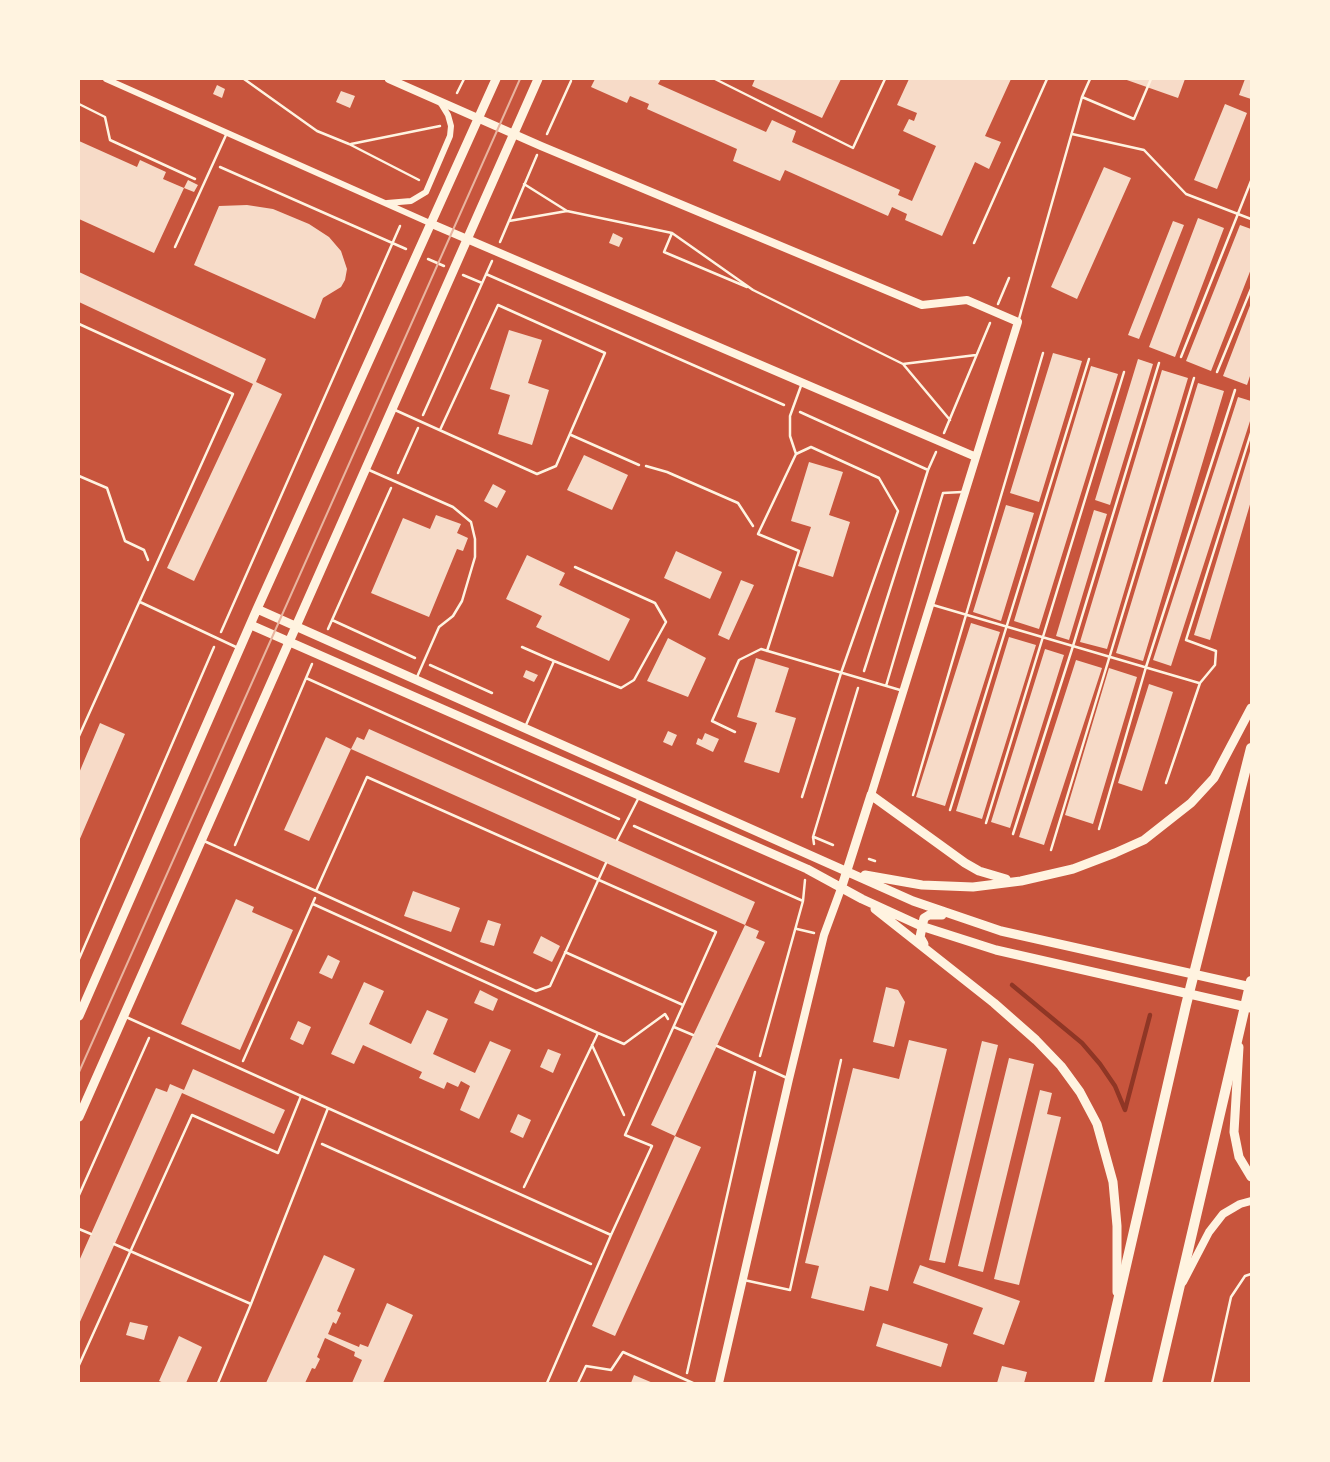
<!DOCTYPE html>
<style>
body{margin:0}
#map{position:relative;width:1330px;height:1462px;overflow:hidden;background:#c8553d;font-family:Roboto,sans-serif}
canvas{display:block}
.frame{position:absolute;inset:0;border:80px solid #fff3e0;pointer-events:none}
</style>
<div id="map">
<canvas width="1330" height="1462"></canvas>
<div class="frame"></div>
</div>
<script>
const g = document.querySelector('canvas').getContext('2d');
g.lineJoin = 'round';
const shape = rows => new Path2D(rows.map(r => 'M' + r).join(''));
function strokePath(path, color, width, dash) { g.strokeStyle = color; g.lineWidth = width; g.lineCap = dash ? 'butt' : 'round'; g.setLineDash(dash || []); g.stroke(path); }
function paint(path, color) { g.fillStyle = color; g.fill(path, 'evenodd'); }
const stream = shape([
 [1012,985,1082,1043,1100,1064,1115,1086,1125,1110,1150,1015]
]);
const building = shape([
 [595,79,661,79,658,84,766,132,772,120,796,131,792,142,900,190,898,195,912,201,936,146,903,131,909,119,914,121,917,113,897,105,909,79,1011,79,985,136,1001,142,989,169,975,162,942,236,905,220,907,214,892,207,888,216,785,170,780,181,733,161,737,149,647,109,649,104,630,96,627,103,591,87],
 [755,79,841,79,822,118,752,86],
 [1124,79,1185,79,1178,98],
 [1245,79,1251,79,1251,99,1239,95],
 [217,85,225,89,222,98,213,94],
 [341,91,355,96,350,108,336,102],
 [1225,104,1247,113,1217,189,1194,180],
 [79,141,137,167,140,160,166,172,163,179,184,188,154,253,79,219],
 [1104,167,1131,178,1077,299,1051,287],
 [188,180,198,185,194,192,184,188],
 [247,205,273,209,309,224,329,237,341,251,347,269,345,280,341,287,323,298,315,319,194,265,219,206],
 [1198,218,1224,228,1175,357,1149,347],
 [1173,221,1184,225,1139,339,1128,335],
 [1240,225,1251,229,1251,269,1211,371,1186,361],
 [613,233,623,238,619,247,609,243],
 [79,272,266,359,256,382,282,394,194,581,167,568,253,384,79,302],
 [1251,303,1251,373,1247,385,1223,376],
 [509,330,542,340,528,383,549,390,532,445,498,434,510,395,490,389],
 [1053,353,1082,361,1039,502,1010,493],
 [1138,359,1153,364,1110,505,1095,500],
 [1091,366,1118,374,1039,629,1014,621],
 [1162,370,1188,378,1107,649,1080,642],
 [1198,383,1224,391,1143,661,1116,653],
 [1238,397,1251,401,1251,418,1171,666,1153,660],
 [1251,448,1251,501,1210,640,1194,635],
 [584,455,628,475,612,510,567,490],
 [809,462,843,472,829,515,850,522,833,577,798,566,811,527,791,521],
 [493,484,506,491,497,508,484,501],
 [1006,505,1034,513,1001,621,973,612],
 [1094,510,1107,514,1069,640,1056,636],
 [436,515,461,524,457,533,468,538,463,551,457,549,429,617,371,593,403,518,430,529],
 [676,551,722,572,710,599,664,578],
 [527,555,565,573,559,585,630,619,609,661,536,627,542,616,506,599],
 [741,580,754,585,729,640,718,635],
 [971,623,1000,632,945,806,916,797],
 [1009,637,1036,645,982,819,956,811],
 [668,638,706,658,688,697,647,681],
 [1045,649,1064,655,1010,828,991,822],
 [756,658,789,668,775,712,796,718,779,773,744,762,757,723,737,717],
 [1076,660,1102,668,1044,845,1019,837],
 [1109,668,1137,677,1093,824,1065,815],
 [526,670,538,675,534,682,523,677],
 [1149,684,1173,692,1142,791,1118,783],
 [100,723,125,734,79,841,79,773],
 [369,729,755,902,745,925,759,931,756,938,765,942,675,1136,651,1125,745,925,351,749,357,737,364,740],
 [668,731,677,735,672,746,663,742],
 [705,733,719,739,713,752,696,744,698,738,702,740],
 [326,737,351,749,309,841,284,830],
 [413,891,460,908,451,932,404,916],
 [236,899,254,907,252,912,293,930,240,1050,181,1024],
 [488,920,501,924,494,946,480,942],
 [541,936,560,946,552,962,533,953],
 [328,955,340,961,332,979,319,973],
 [364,982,384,991,369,1024,411,1044,427,1010,448,1019,433,1054,475,1073,490,1041,511,1050,479,1119,460,1110,470,1086,461,1081,458,1087,447,1082,444,1089,419,1078,422,1072,363,1045,354,1064,331,1054],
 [886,987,898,990,905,1002,894,1047,873,1042],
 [480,990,498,999,493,1011,474,1003],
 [298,1021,311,1027,303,1045,290,1039],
 [909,1040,947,1049,888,1291,870,1286,864,1311,811,1298,819,1266,805,1263,853,1068,899,1079],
 [982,1041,998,1045,945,1263,929,1260],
 [548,1049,561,1054,553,1073,540,1067],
 [1009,1058,1034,1064,983,1272,958,1266],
 [193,1069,285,1110,274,1134,182,1093,79,1324,79,1261,156,1088,167,1092,170,1084,184,1090],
 [1040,1090,1052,1093,1047,1114,1061,1117,1019,1285,994,1279],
 [518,1114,531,1120,523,1138,510,1132],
 [675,1136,701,1147,615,1336,592,1326],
 [324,1255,355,1269,337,1311,341,1313,336,1324,333,1322,328,1334,359,1347,360,1344,368,1347,387,1303,413,1315,383,1383,352,1383,362,1360,354,1356,355,1352,325,1338,317,1357,320,1359,315,1369,312,1368,305,1383,266,1383],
 [920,1265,1020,1301,1004,1345,973,1334,983,1308,913,1283],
 [130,1322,148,1326,144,1340,126,1335],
 [883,1323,948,1344,941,1367,876,1346],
 [179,1336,202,1347,186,1383,164,1383,159,1381],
 [1002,1366,1027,1372,1024,1383,997,1383],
 [634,1375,653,1383,631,1383]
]);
const path = shape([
 [244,79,317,131,349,144,419,180],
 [457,93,464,79],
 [79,104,105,117,110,140,195,179],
 [547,134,571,81],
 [351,144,440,126],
 [220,167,406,249],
 [524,184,567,211,672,233,753,290,903,364,950,420],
 [509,221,567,211],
 [672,233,664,252,747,287],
 [500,242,537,155],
 [428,259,444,266],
 [486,274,784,405],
 [463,275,482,283],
 [998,304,1009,278],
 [903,364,976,355],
 [800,412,928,470],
 [423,415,492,261],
 [944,433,990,323],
 [646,466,667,472,738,503,753,526],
 [398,473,418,428],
 [79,476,107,488,125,541,144,550,148,560],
 [332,620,415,658],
 [328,629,391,488],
 [221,632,400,226],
 [430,665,492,693],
 [864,671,928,470,936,452],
 [306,678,619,819],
 [634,826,803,901,805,880],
 [814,837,833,845],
 [814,844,813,837,858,688],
 [235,845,312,664],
 [869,859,875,861],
 [313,904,598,1033,524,1187],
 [797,929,814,933],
 [79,959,214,647],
 [598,1033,624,1044,665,1014,668,1019],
 [592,1045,624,1115],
 [760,1056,803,901],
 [243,1061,315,898],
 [322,1144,591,1264],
 [79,1195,149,1038],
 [687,1373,755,1072],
 [1212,1383,1231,1297,1245,1276,1251,1274]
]);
const service = shape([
 [715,79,853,148,885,79],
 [1082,97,1134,119,1151,79],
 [1072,134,1144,150,1186,194,1251,219],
 [974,243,1047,79],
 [175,247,226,135],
 [1019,319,1082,97,1090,79],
 [79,324,233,394,79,736],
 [1181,357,1251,181],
 [1217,372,1251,289],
 [395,410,537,474,556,466,605,353,498,305,440,430],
 [571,435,639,465],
 [796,454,790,436,790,416,802,383],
 [369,470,453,507,471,522,475,539,475,557,462,601,453,616,439,627,417,677],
 [140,602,238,648],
 [933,605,1199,683],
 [522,647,554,661],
 [767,651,799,551,758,534,796,454,811,447,879,478,898,511,841,673,802,797],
 [886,686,943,493,962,492],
 [526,725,554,661,621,688,634,680,666,622,655,603,575,567],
 [735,732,712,721,739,660,761,649,900,690],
 [1166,783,1200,683,1215,665,1216,651,1186,640,1251,433],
 [913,795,1043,353],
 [950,810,1089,359],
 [986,823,1124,372],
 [1099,829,1146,667,1235,390],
 [1013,834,1073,646,1159,363],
 [617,840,639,797],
 [204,841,316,891,367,777,716,932,625,1135,652,1146,611,1235,547,1383],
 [1051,850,1194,378],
 [316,891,536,991,550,986,606,863],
 [565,952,683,1005],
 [674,1027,693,1035],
 [717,1046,787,1078],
 [301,1096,611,1235],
 [79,1229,91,1234],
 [114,1244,251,1304],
 [744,1280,790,1290,841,1060],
 [79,1365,192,1115,278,1153,301,1096,126,1017],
 [218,1383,251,1304,328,1108],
 [578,1383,586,1366,611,1370,623,1352,693,1383]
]);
const minor = shape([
 [106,79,432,224],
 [387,203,411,201,426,192,450,136,451,126,448,115,440,102]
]);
const tertiary = shape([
 [389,79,541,146,922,305,967,300,1018,322,871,795],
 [432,224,976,457],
 [1183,1282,1209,1232,1223,1214,1240,1204,1251,1201],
 [719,1383,789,1079,824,935,842,886]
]);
const secondary = shape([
 [257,609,913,901,1001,931,1251,987],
 [251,625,807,869,862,899,921,926,996,950,1251,1008],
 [865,875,922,885,973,887,1021,881,1073,869,1115,853,1144,840,1191,803,1214,778,1251,708],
 [842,886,871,795,965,863,979,871,1006,879],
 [875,909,994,1003,1036,1040,1061,1066,1080,1092,1097,1124,1113,1182,1117,1226,1117,1292],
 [924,944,920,937,924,918,929,915,942,915],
 [79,1016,257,609,496,79],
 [1239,1047,1234,1132,1239,1157,1251,1177],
 [79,1117,538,79]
]);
const trunk = shape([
 [1099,1383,1186,1005,1251,748],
 [1157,1383,1251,981]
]);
const tram = shape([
 [79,1072,520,79]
]);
strokePath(stream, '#8f3625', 4.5);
paint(building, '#f7dbc8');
strokePath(path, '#fff3e0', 2.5);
strokePath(service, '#fff3e0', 2.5);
strokePath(minor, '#fff3e0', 6);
strokePath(tertiary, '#fff3e0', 8);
strokePath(secondary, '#fff3e0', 9);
strokePath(trunk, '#fff3e0', 10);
strokePath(tram, '#e9b49f', 2);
</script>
